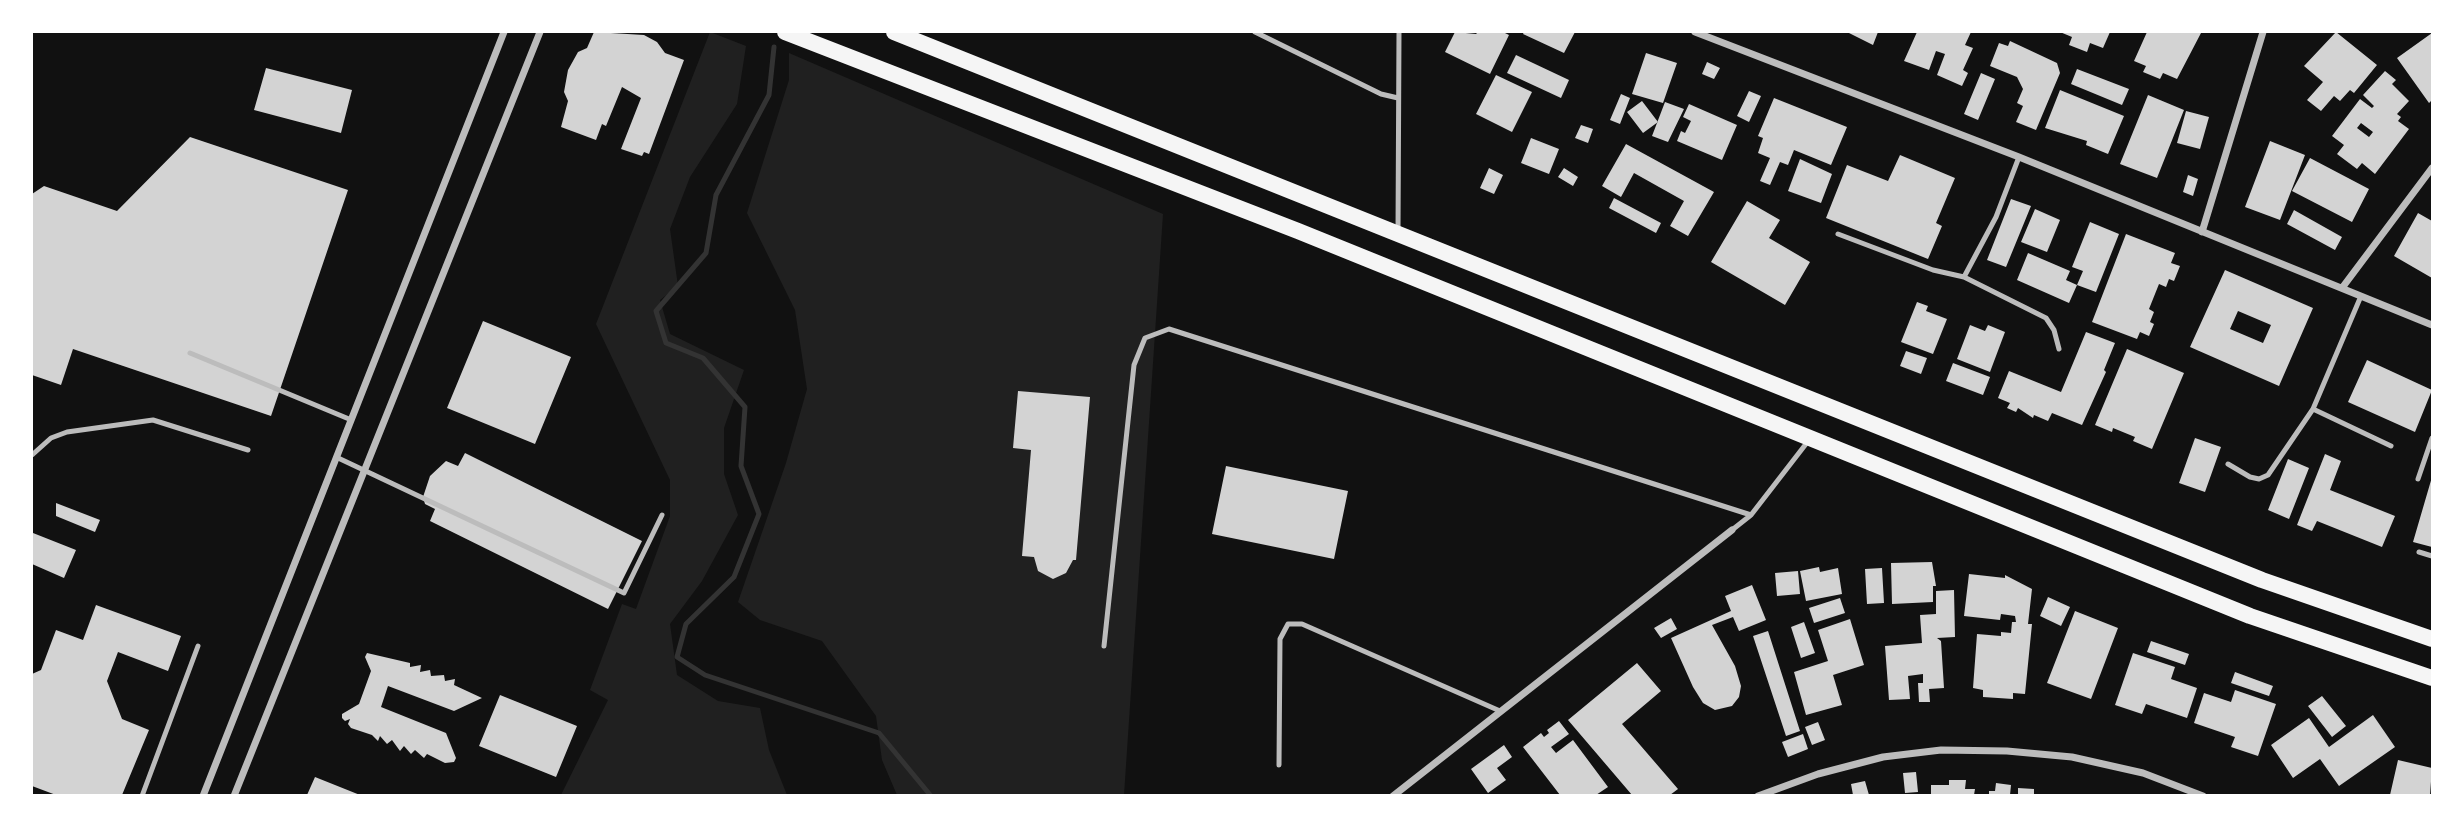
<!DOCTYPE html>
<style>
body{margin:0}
#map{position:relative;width:2464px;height:827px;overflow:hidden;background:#111;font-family:Roboto,sans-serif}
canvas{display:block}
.frame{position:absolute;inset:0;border:33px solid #fff;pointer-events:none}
</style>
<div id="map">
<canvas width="2464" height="827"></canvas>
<div class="frame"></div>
</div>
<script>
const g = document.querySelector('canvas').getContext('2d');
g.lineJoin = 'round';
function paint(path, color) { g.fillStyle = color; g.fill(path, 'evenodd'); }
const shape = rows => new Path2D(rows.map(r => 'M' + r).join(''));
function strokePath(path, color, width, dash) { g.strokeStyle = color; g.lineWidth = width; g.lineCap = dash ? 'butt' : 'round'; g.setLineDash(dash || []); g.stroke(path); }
const green = shape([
 [710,32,746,46,737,104,690,177,670,229,678,286,660,300,670,334,744,370,724,428,724,474,738,515,702,581,670,624,677,675,718,701,760,708,769,750,787,795,561,795,608,700,590,690,622,604,636,609,670,516,670,480,596,324],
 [789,53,1163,214,1124,795,897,795,882,760,876,716,822,641,760,620,738,602,786,463,807,389,795,310,747,213,789,80]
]);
const stream = shape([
 [774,47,769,95,716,195,706,253,656,311,666,343,703,358,745,407,741,466,759,514,734,577,686,624,677,657,705,675,879,733,931,796]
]);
const building = shape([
 [594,32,644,35,657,42,665,53,684,60,649,154,644,152,642,156,621,149,641,98,622,87,606,126,602,124,596,140,561,127,568,101,564,92,568,70,578,52,587,48],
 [1455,32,1476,34,1478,32,1503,32,1509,35,1490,74,1445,52],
 [1524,32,1575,32,1564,53,1523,34],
 [1847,32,1878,32,1873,45],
 [1917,32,1971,32,1965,45,1973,48,1963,70,1968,73,1962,86,1937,75,1945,54,1936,51,1929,70,1904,61],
 [2060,32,2110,32,2103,48,2090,43,2087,52,2069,45,2072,37],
 [2147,32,2201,33,2177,79,2163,73,2160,79,2143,72,2146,66,2134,61],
 [2336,32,2377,65,2354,93,2350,90,2340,101,2334,96,2321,111,2307,100,2323,82,2304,66],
 [2432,33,2432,100,2429,103,2397,58],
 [2010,41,2057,63,2060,73,2036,130,2016,122,2023,106,2017,103,2023,89,2017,77,1990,66,1999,43,2008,46],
 [1646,53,1677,63,1663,103,1632,94],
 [1516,55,1569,80,1561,98,1507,73],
 [1707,62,1720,68,1714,79,1702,74],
 [266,68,352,90,341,133,254,110],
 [2077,69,2129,89,2122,105,2071,84],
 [2385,71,2396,80,2392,84,2409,101,2397,114,2401,117,2398,121,2409,129,2375,174,2362,163,2357,169,2337,154,2344,145,2332,136,2360,99,2372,108,2374,106,2363,95],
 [2361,123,2373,132,2369,137,2357,128],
 [1981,73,1995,79,1978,120,1964,114],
 [1496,75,1532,92,1512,132,1476,114],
 [2060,90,2124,116,2108,154,2086,145,2087,141,2045,128],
 [1749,91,1761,96,1749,122,1737,116],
 [1621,94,1630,98,1620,124,1610,120],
 [2148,95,2184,110,2157,178,2120,164],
 [1774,98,1847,127,1831,165,1794,150,1788,165,1780,162,1770,185,1760,181,1770,158,1758,153,1763,138,1758,136],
 [1642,101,1658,122,1643,133,1627,112],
 [1665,102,1684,109,1668,142,1652,136],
 [1689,104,1737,125,1722,160,1677,141,1681,131,1685,133,1691,121,1683,117],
 [2186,111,2209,117,2200,149,2177,143],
 [1581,125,1593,129,1588,143,1575,138],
 [190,137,348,190,271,416,73,349,61,385,32,375,32,194,44,186,117,211],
 [1531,138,1559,149,1549,174,1521,163],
 [2270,141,2305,155,2280,220,2245,207],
 [1626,144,1714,192,1688,236,1670,226,1684,201,1634,173,1621,197,1602,186],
 [1900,155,1955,178,1936,223,1942,226,1928,259,1826,218,1847,165,1888,181],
 [2310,158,2369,189,2352,222,2292,191],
 [1800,159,1832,174,1821,203,1788,191],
 [1489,168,1503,175,1494,194,1480,188],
 [1564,168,1578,177,1573,186,1558,177],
 [2188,175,2198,179,2193,196,2183,192],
 [1614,198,1661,223,1656,233,1609,208],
 [2011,199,2031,206,2006,267,1987,260],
 [1747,201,1780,220,1769,238,1810,262,1785,305,1711,262],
 [2035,209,2060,220,2047,252,2021,242],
 [2294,210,2342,237,2335,250,2287,224],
 [2418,213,2432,221,2432,278,2394,256],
 [2090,222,2119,234,2096,292,2077,285,2083,271,2072,267],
 [2126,234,2175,253,2171,263,2180,266,2174,281,2169,279,2166,287,2159,284,2149,309,2154,312,2150,322,2154,324,2149,336,2140,332,2137,339,2092,322],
 [2028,253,2070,271,2066,280,2077,285,2069,303,2017,280],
 [2225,270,2313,308,2279,386,2190,347],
 [2238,311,2271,325,2263,343,2230,329],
 [1917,302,1928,306,1926,311,1947,319,1933,354,1901,342],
 [483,321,571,357,535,444,447,408],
 [1970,325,1985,331,1988,325,2005,332,1990,372,1957,359],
 [2086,332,2115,343,2104,370,2106,372,2082,425,2052,413,2048,421,2034,415,2033,418,2018,408,2016,412,2007,408,2010,403,1998,398,2009,371,2061,392],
 [2127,349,2184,373,2152,449,2133,441,2135,437,2113,428,2112,432,2095,425],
 [1906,351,1927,358,1921,374,1900,366],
 [2367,360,2432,390,2415,432,2348,402],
 [1953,363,1990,377,1983,395,1946,381],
 [1018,391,1090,397,1076,560,1073,560,1066,573,1053,579,1038,571,1034,557,1022,556,1031,450,1013,448],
 [2195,438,2221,447,2205,492,2179,483],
 [465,453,642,541,608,609,430,521,435,509,425,504,423,497,430,476,446,461,458,466],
 [2325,454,2341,461,2330,490,2395,516,2382,547,2317,521,2312,531,2297,525],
 [2288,459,2309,468,2289,519,2268,510],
 [1226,466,1348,491,1334,559,1212,534],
 [2432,477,2432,547,2413,542],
 [56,503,100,520,95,532,56,516],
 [33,533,76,550,64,578,32,564],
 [1932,562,1936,586,1933,586,1933,602,1892,604,1891,563],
 [1819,567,1820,572,1838,568,1842,594,1806,601,1800,571],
 [1882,568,1884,603,1867,604,1865,569],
 [1798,571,1800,594,1777,596,1775,573],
 [1969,574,2005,578,2005,575,2032,589,2028,624,2032,624,2025,694,2013,693,2013,699,1983,697,1983,690,1973,688,1977,634,2001,636,2001,632,2011,633,2012,622,2016,622,2015,616,2001,614,2000,620,1964,616],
 [1752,585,1766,620,1739,631,1733,617,1712,625,1735,666,1741,686,1739,697,1732,706,1715,710,1703,703,1693,687,1671,638,1731,611,1725,596],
 [1954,590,1955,637,1937,638,1941,641,1944,688,1929,689,1930,702,1919,702,1918,683,1923,683,1923,674,1908,676,1910,699,1889,700,1885,646,1922,643,1920,615,1936,614,1936,591],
 [2048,597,2070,607,2061,626,2040,616],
 [1840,598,1845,613,1814,623,1809,608],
 [96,605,181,636,168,671,118,652,107,681,122,719,149,730,122,795,56,795,32,786,32,674,41,670,56,630,83,640],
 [2075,611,2118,628,2091,699,2047,683],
 [1671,618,1677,629,1661,638,1654,628],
 [1850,619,1864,665,1833,675,1842,705,1806,715,1794,672,1828,661,1818,630],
 [1804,622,1815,653,1801,658,1791,627],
 [1768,631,1800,731,1786,736,1753,636],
 [2151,641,2189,654,2185,665,2147,652],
 [367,653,410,663,410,667,421,665,420,672,430,670,431,676,444,675,445,681,455,679,454,685,482,698,454,711,388,686,381,707,446,733,456,758,454,762,445,763,427,754,424,758,415,750,411,754,404,746,400,751,392,740,387,744,380,736,378,741,372,735,351,728,348,724,350,719,345,721,342,718,342,714,359,704,371,671,365,657],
 [2133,653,2175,667,2171,679,2197,688,2187,718,2146,704,2142,714,2115,705],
 [1637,663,1661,691,1622,724,1678,789,1670,795,1632,795,1568,720],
 [2235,672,2273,686,2269,696,2231,683],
 [2235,690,2276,704,2258,756,2231,747,2235,737,2194,723,2204,693,2231,702],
 [500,695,577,726,556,777,479,746],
 [2322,696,2346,726,2332,737,2308,706],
 [2373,715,2395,747,2339,786,2320,759,2293,778,2271,745,2309,718,2329,747],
 [1559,721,1569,734,1551,747,1556,753,1573,740,1608,787,1596,795,1560,795,1523,747,1541,733,1544,737,1549,733,1547,730],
 [1818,722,1825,740,1812,745,1805,727],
 [1803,734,1808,749,1788,757,1782,742],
 [1504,745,1512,757,1497,768,1506,780,1488,793,1471,769],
 [2398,760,2432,768,2430,795,2390,795],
 [1916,772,1918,792,1905,793,1903,773],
 [315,777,360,795,307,795],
 [1949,780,1966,780,1965,789,1975,789,1974,795,1931,795,1931,785,1949,785],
 [1865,781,1869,795,1853,795,1851,784],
 [1996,783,2011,785,2010,795,1989,795,1989,791,1995,791],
 [2018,788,2034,789,2034,795,2018,795]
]);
const service = shape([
 [1255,32,1381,94,1398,98],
 [2019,157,1996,217,1964,277,2046,318,2054,330,2059,349],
 [1398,231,1399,32],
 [1838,234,1933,270,1964,277],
 [2361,296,2313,409,2391,446],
 [190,353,349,419],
 [32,455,51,438,67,432,153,420,248,450],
 [336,457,624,593,662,515],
 [2228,464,2250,477,2259,479,2268,475,2313,409],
 [2418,479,2432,438],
 [1732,530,1751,515,1809,440],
 [2419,552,2432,556],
 [1104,646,1134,365,1145,338,1169,329,1751,515],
 [1279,765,1280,639,1288,624,1302,624,1500,711],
 [142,796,198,646]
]);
const minor = shape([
 [1695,32,2019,157,2432,325],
 [2202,232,2263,32],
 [2342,288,2432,168],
 [203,796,504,32],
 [234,796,540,32],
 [1393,796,1732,530],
 [1758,796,1818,774,1883,757,1941,750,2007,751,2072,757,2143,773,2203,796]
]);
const primary = shape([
 [785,32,1298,231,2250,616,2432,678],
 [894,32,2262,580,2432,639]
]);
paint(green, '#202020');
strokePath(stream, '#333', 5);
paint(building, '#d3d3d3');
strokePath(service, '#bcbcbc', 5);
strokePath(minor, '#bcbcbc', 7);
strokePath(primary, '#f5f5f5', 16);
</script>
